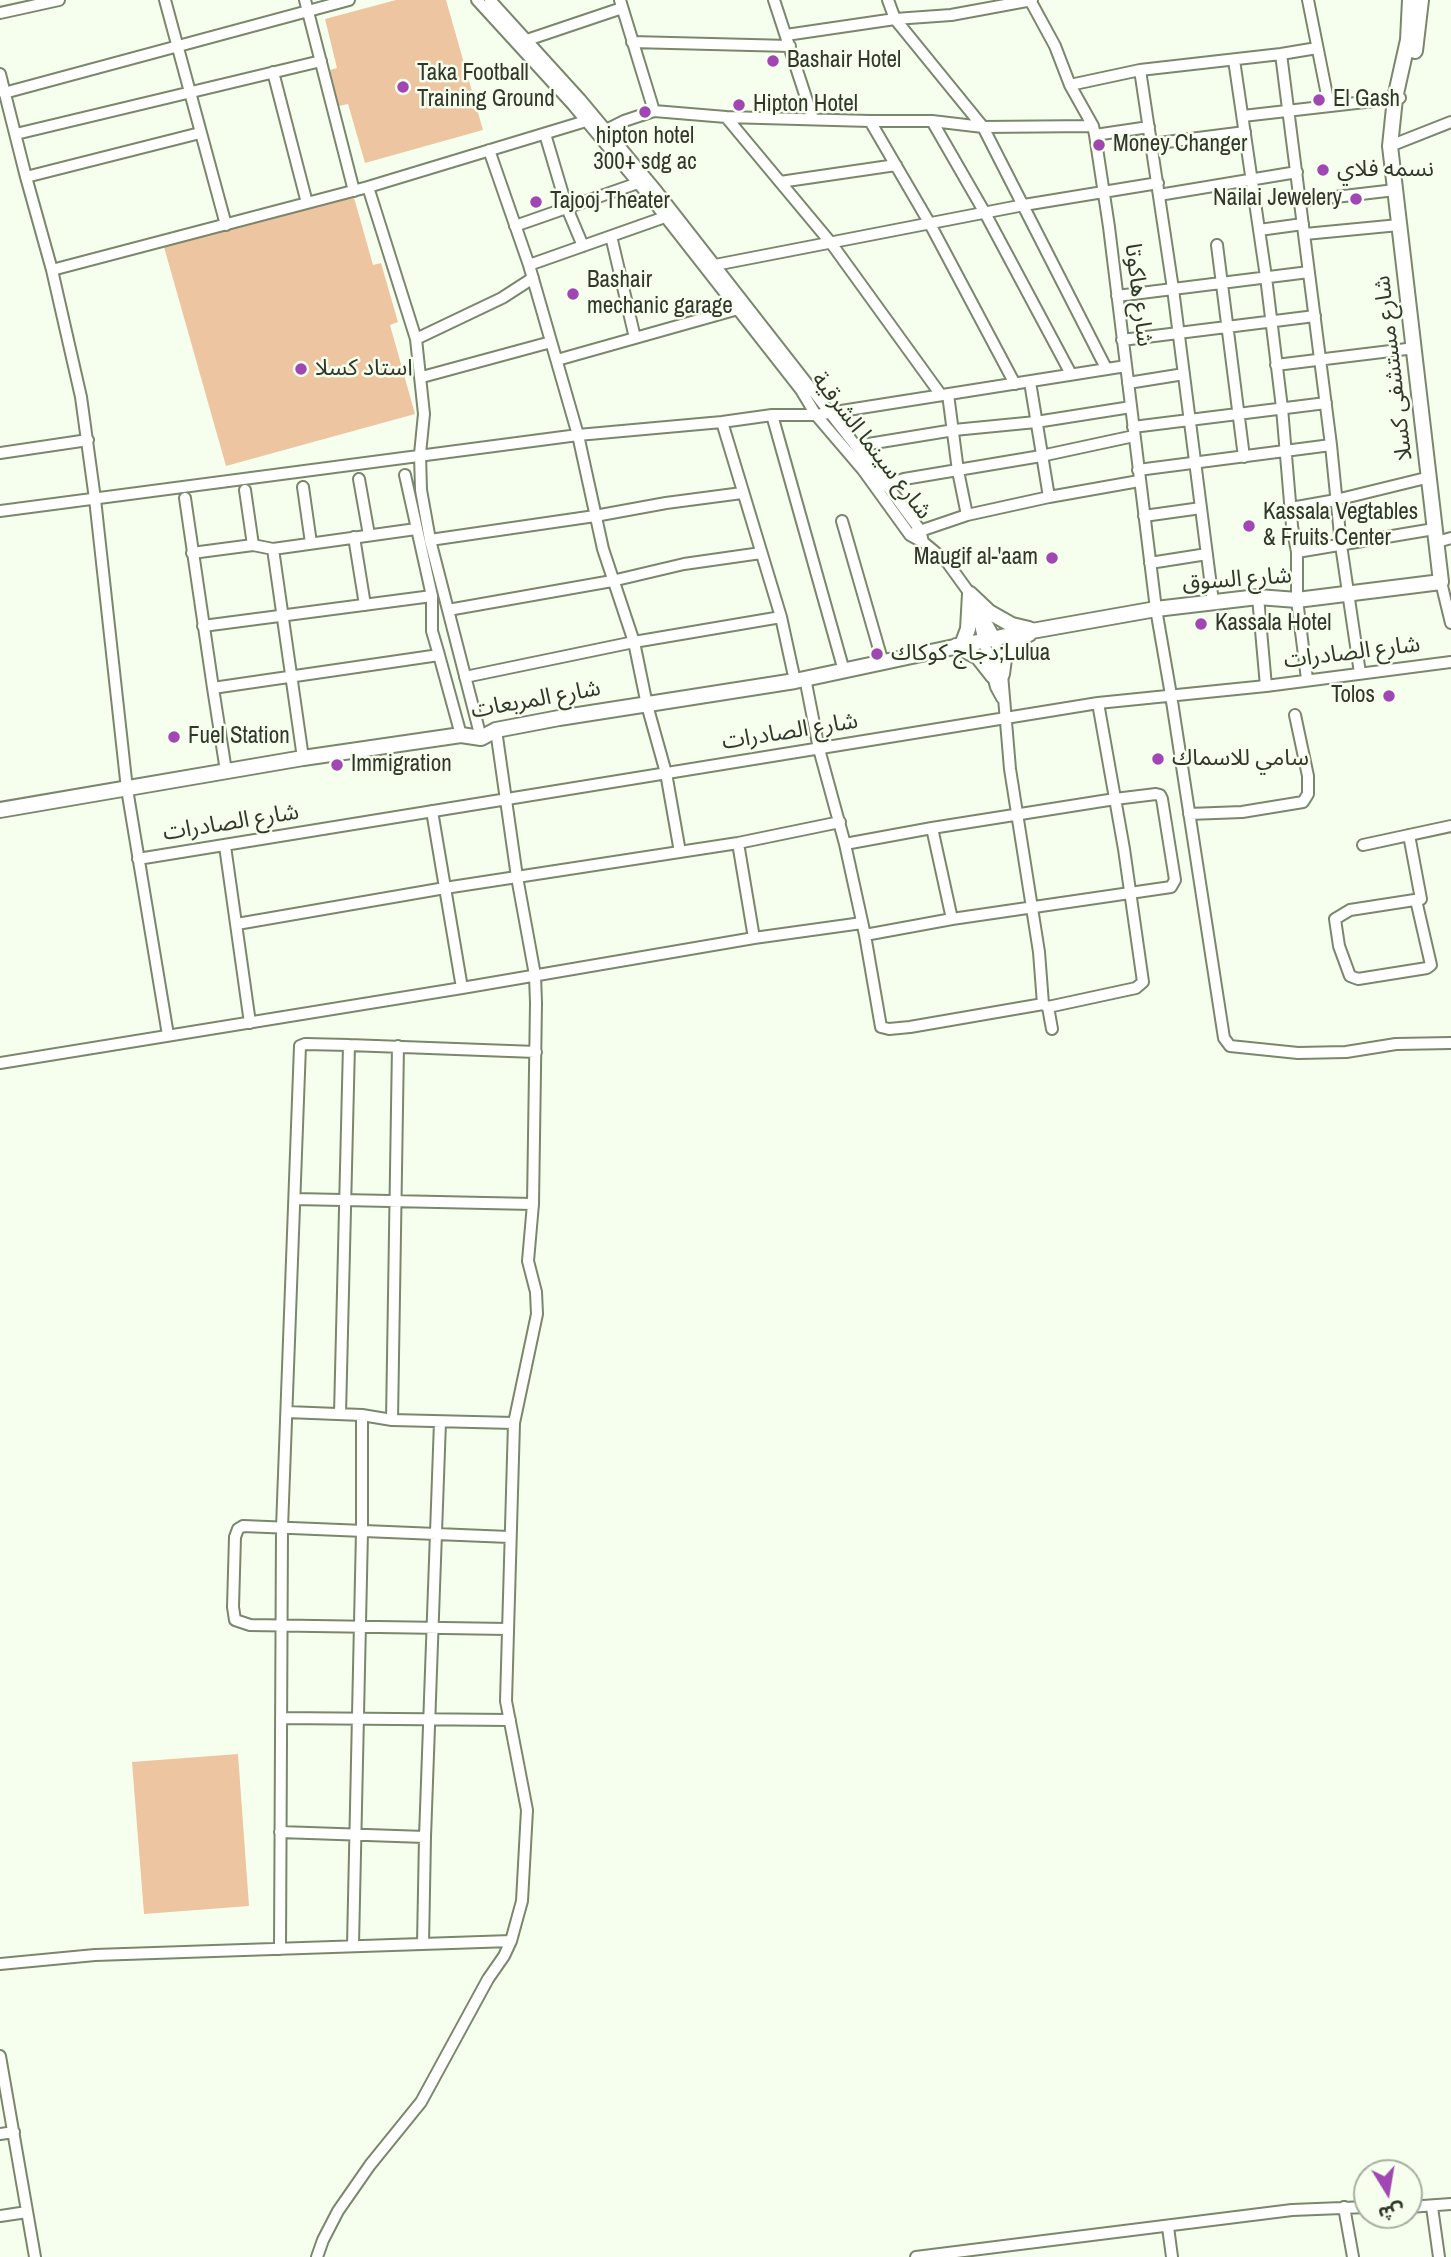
<!DOCTYPE html>
<meta charset="utf-8">
<style>
body{margin:0}
#map{position:relative;width:1451px;height:2257px;overflow:hidden;background:#f6ffed;font-family:"Archivo Narrow","Noto Sans Arabic",sans-serif}
canvas{display:block}
.north{position:absolute;left:1353px;top:2159px;width:70px;height:70px;box-sizing:border-box;background:#f6ffed;border:2px solid #a7afa0;border-radius:50%;rotate:169deg;font-size:19px;font-weight:700;line-height:28px;text-align:center;color:#31372c}
.north::after{content:'';display:block;margin:auto;width:24px;height:32px;background:#a147b3;clip-path:polygon(50% 0,100% 100%,50% 72%,0 100%)}
</style>
<div id="map">
<canvas width="1451" height="2257"></canvas>
<div class="north">ش</div>
</div>
<script>
const g = document.querySelector('canvas').getContext('2d');
g.lineJoin = 'round';
function paint(path, color) { g.fillStyle = color; g.fill(path, 'evenodd'); }
const shape = rows => new Path2D(rows.map(r => 'M' + r).join(''));
function strokePath(path, color, width, dash) { g.strokeStyle = color; g.lineWidth = width; g.lineCap = dash ? 'butt' : 'round'; g.setLineDash(dash || []); g.stroke(path); }
function drawText(font, color, halo, rows, align = 'center') {
  g.font = font + ' "Archivo Narrow","Noto Sans Arabic",sans-serif'; g.lineWidth = 5; g.setLineDash([]); g.textBaseline = 'middle'; g.strokeStyle = halo; g.fillStyle = color; for (const [text, x, y, turn = 0] of rows) {
    g.save(); g.translate(x, y); g.rotate((+turn || 0) * Math.PI / 180); g.textAlign = isNaN(turn) ? turn : align; if (halo) g.strokeText(text, 0, 0); g.fillText(text, 0, 0); g.restore();
  }
}
const green = shape([
 [396,0,446,0,483,130,365,163,348,104,339,106,330,70,337,68,325,19],
 [353,194,373,265,381,263,398,322,390,325,415,414,226,466,164,247],
 [238,1754,249,1906,144,1914,132,1762]
]);
const minor = shape([
 [165,0,226,225],
 [305,0,354,191],
 [477,0,573,105,649,196,801,390,816,415,863,470,910,535,923,542,947,562,973,598,995,638,1002,674,1010,769,1039,952,1043,1004,1048,1007,1052,1029],
 [490,0,580,99,656,190,895,496,920,530,923,542],
 [620,0,654,111],
 [774,0,813,119],
 [888,0,895,19,983,127,1106,368],
 [1030,0,1055,46,1070,85,1093,126,1095,135,1109,227,1156,609,1171,695,1224,1038,1230,1046,1298,1053,1346,1052,1396,1044,1451,1043],
 [1308,0,1329,105],
 [0,13,59,0],
 [786,35,895,19,951,15,1032,0],
 [527,40,622,8],
 [632,42,790,46],
 [1281,54,1331,445,1341,545,1360,673],
 [1234,60,1266,277,1282,408,1292,526,1297,552,1297,600,1307,679],
 [1140,70,1173,289,1213,602],
 [273,72,307,203],
 [0,74,26,177,52,270,81,397,95,499,127,789,168,1035],
 [1070,85,1140,70,1281,54,1317,48],
 [4,93,349,0],
 [1243,116,1400,98],
 [726,117,831,243,941,395],
 [870,121,930,224,1015,384],
 [932,121,985,213,1071,374],
 [606,130,624,121,654,111,726,117,870,121,932,121,983,127,1093,126],
 [16,134,321,61],
 [545,134,567,208,583,246],
 [1095,135,1149,127],
 [1151,144,1245,132],
 [1390,146,1451,122],
 [489,150,529,265,578,435,603,549,634,642,647,705,666,773,680,852],
 [26,177,200,133],
 [780,182,896,165],
 [368,187,416,339,424,414,420,454,421,490,430,540,481,738],
 [1159,195,1297,172],
 [1301,201,1395,190],
 [515,226,638,183],
 [1259,230,1303,224],
 [1305,234,1399,225],
 [611,236,635,338],
 [1217,245,1244,457],
 [529,265,665,217],
 [715,265,1024,205,1158,183],
 [52,270,368,187,586,121],
 [1117,296,1309,272],
 [416,339,502,298,533,278],
 [1122,340,1315,316],
 [557,360,738,309],
 [1276,365,1415,348],
 [422,377,551,342],
 [1030,382,1049,497],
 [1128,383,1184,374],
 [948,394,958,471,967,515],
 [772,415,844,671],
 [722,422,781,617,795,681],
 [1133,427,1326,403],
 [856,446,954,430,1036,422,1131,407],
 [0,453,88,440],
 [1138,470,1331,445],
 [359,479,369,535],
 [303,487,311,543],
 [880,487,904,479,1041,456,1134,436],
 [245,490,253,545],
 [185,498,213,688,439,655,432,631,432,596,405,475],
 [1291,508,1336,500,1430,477],
 [0,511,578,435,722,422,772,415,816,415,1126,366],
 [1144,516,1201,508],
 [842,521,883,663],
 [914,533,967,515,1049,497,1139,481],
 [354,537,365,605],
 [430,540,595,516,666,503,742,493],
 [1437,542,1451,538],
 [273,549,303,758],
 [1297,552,1434,529],
 [192,553,253,545,273,549,416,529],
 [1150,563,1207,554],
 [1441,582,1451,623],
 [1258,597,1266,686],
 [448,610,612,581,684,564,761,553],
 [977,614,996,687,1002,698],
 [203,626,432,596],
 [439,655,461,735],
 [465,677,634,642,781,617],
 [805,678,819,749,845,844,865,935,881,1027,889,1029,910,1027,1043,1004],
 [213,688,226,771],
 [432,811,462,988],
 [1189,814,1242,812,1303,802,1308,794,1308,776,1295,715],
 [932,828,952,919],
 [1409,835,1421,899,1416,900,1431,965,1427,968,1358,979,1350,976,1339,946,1335,919,1350,910,1421,899],
 [738,843,754,938],
 [845,844,932,828,1115,799,1156,794,1160,795,1162,799,1175,880,1171,887,952,919,865,935],
 [1363,845,1451,826],
 [225,846,250,1023],
 [138,859,1098,703,1266,686,1451,662],
 [237,924,445,888,738,843,840,822],
 [1048,1007,1136,988,1143,982,1124,849,1098,703],
 [0,1063,462,988,754,938,862,923],
 [295,1199,533,1204],
 [287,1412,362,1415,392,1420,514,1423],
 [340,1414,349,1045],
 [392,1420,398,1046],
 [508,1629,250,1625,235,1620,233,1607,235,1537,238,1529,243,1526,509,1537],
 [281,1718,510,1720],
 [280,1832,425,1837],
 [423,1944,425,1837,440,1422],
 [353,1945,362,1531,362,1415],
 [280,1949,282,1528,300,1046,305,1044,349,1045,536,1052],
 [0,1964,95,1955,511,1941],
 [0,2056,35,2257],
 [0,2134,14,2132],
 [1344,2207,1353,2257],
 [1409,2207,1451,2204],
 [1432,2207,1439,2257],
 [0,2216,27,2212],
 [1168,2227,1172,2257],
 [317,2257,323,2240,338,2211,370,2165,421,2102,488,1979,504,1956,511,1941,522,1901,527,1810,506,1701,514,1423,537,1314,536,1292,528,1261,533,1204,536,1003,535,975,517,877,496,730],
 [916,2257,1292,2210,1367,2207]
]);
const major = shape([
 [1415,51,1421,0],
 [970,594,989,612,1012,625,1029,629],
 [962,645,968,629,970,594],
 [956,646,978,657,993,676],
 [1002,674,1004,659,1011,646,1023,636,1029,634],
 [0,810,303,758,461,735,481,738,496,730,559,718,795,681,1015,634,1156,609,1258,597,1297,600,1441,582,1390,146,1395,98,1408,40,1410,0]
]);
const markers = [
 [773,61,7,"#a147b3"],
 [403,87,7,"#a147b3"],
 [1319,100,7,"#a147b3"],
 [739,105,7,"#a147b3"],
 [645,112,7,"#a147b3"],
 [1099,145,7,"#a147b3"],
 [1323,170,7,"#a147b3"],
 [1356,199,7,"#a147b3"],
 [536,202,7,"#a147b3"],
 [573,294,7,"#a147b3"],
 [301,369,7,"#a147b3"],
 [1249,526,7,"#a147b3"],
 [1052,558,7,"#a147b3"],
 [1201,624,7,"#a147b3"],
 [877,654,7,"#a147b3"],
 [1389,696,7,"#a147b3"],
 [174,737,7,"#a147b3"],
 [1158,759,7,"#a147b3"],
 [337,765,7,"#a147b3"]
];
const poiNames = [
 ["Bashair Hotel",787,61],
 ["Taka Football",417,74],
 ["Training Ground",417,100],
 ["El Gash",1333,100],
 ["Hipton Hotel",753,105],
 ["hipton hotel",645,137,"center"],
 ["300+ sdg ac",645,163,"center"],
 ["Money Changer",1113,145],
 ["نسمه فلاي",1337,170],
 ["Nailai Jewelery",1342,199,"right"],
 ["Tajooj Theater",550,202],
 ["Bashair",587,281],
 ["mechanic garage",587,307],
 ["استاد كسلا",315,369],
 ["Kassala Vegtables",1263,513],
 ["& Fruits Center",1263,539],
 ["Maugif al-'aam",1038,558,"right"],
 ["Kassala Hotel",1215,624],
 ["دجاج كوكاك;Lulua",891,654],
 ["Tolos",1375,696,"right"],
 ["Fuel Station",188,737],
 ["سامي للاسماك",1172,759],
 ["Immigration",351,765]
];
const streetNames = [
 ["شارع هاكوتا",1138,295,83],
 ["شارع مستشفى كسلا",1394,368,-97],
 ["شارع سينما الشرقية",871,446,52],
 ["شارع السوق",1237,580,-4],
 ["شارع الصادرات",1352,653,-7],
 ["شارع المربعات",536,700,-10],
 ["شارع الصادرات",790,732,-9],
 ["شارع الصادرات",231,823,-9]
];
paint(green, '#eec5a1');
strokePath(minor, '#79876c', 14);
strokePath(major, '#79876c', 18);
strokePath(minor, '#fff', 10);
strokePath(major, '#fff', 14);
for (const [x, y, r, color] of markers) { const dot = new Path2D(); dot.arc(x, y, r, 0, 2 * Math.PI); g.fillStyle = color; g.fill(dot); strokePath(dot, '#f6ffed', 2.5); }
drawText('23px', '#31372c', '#f6ffed', poiNames, 'left');
drawText('23px', '#31372c', '#f6ffed', streetNames);
</script>
